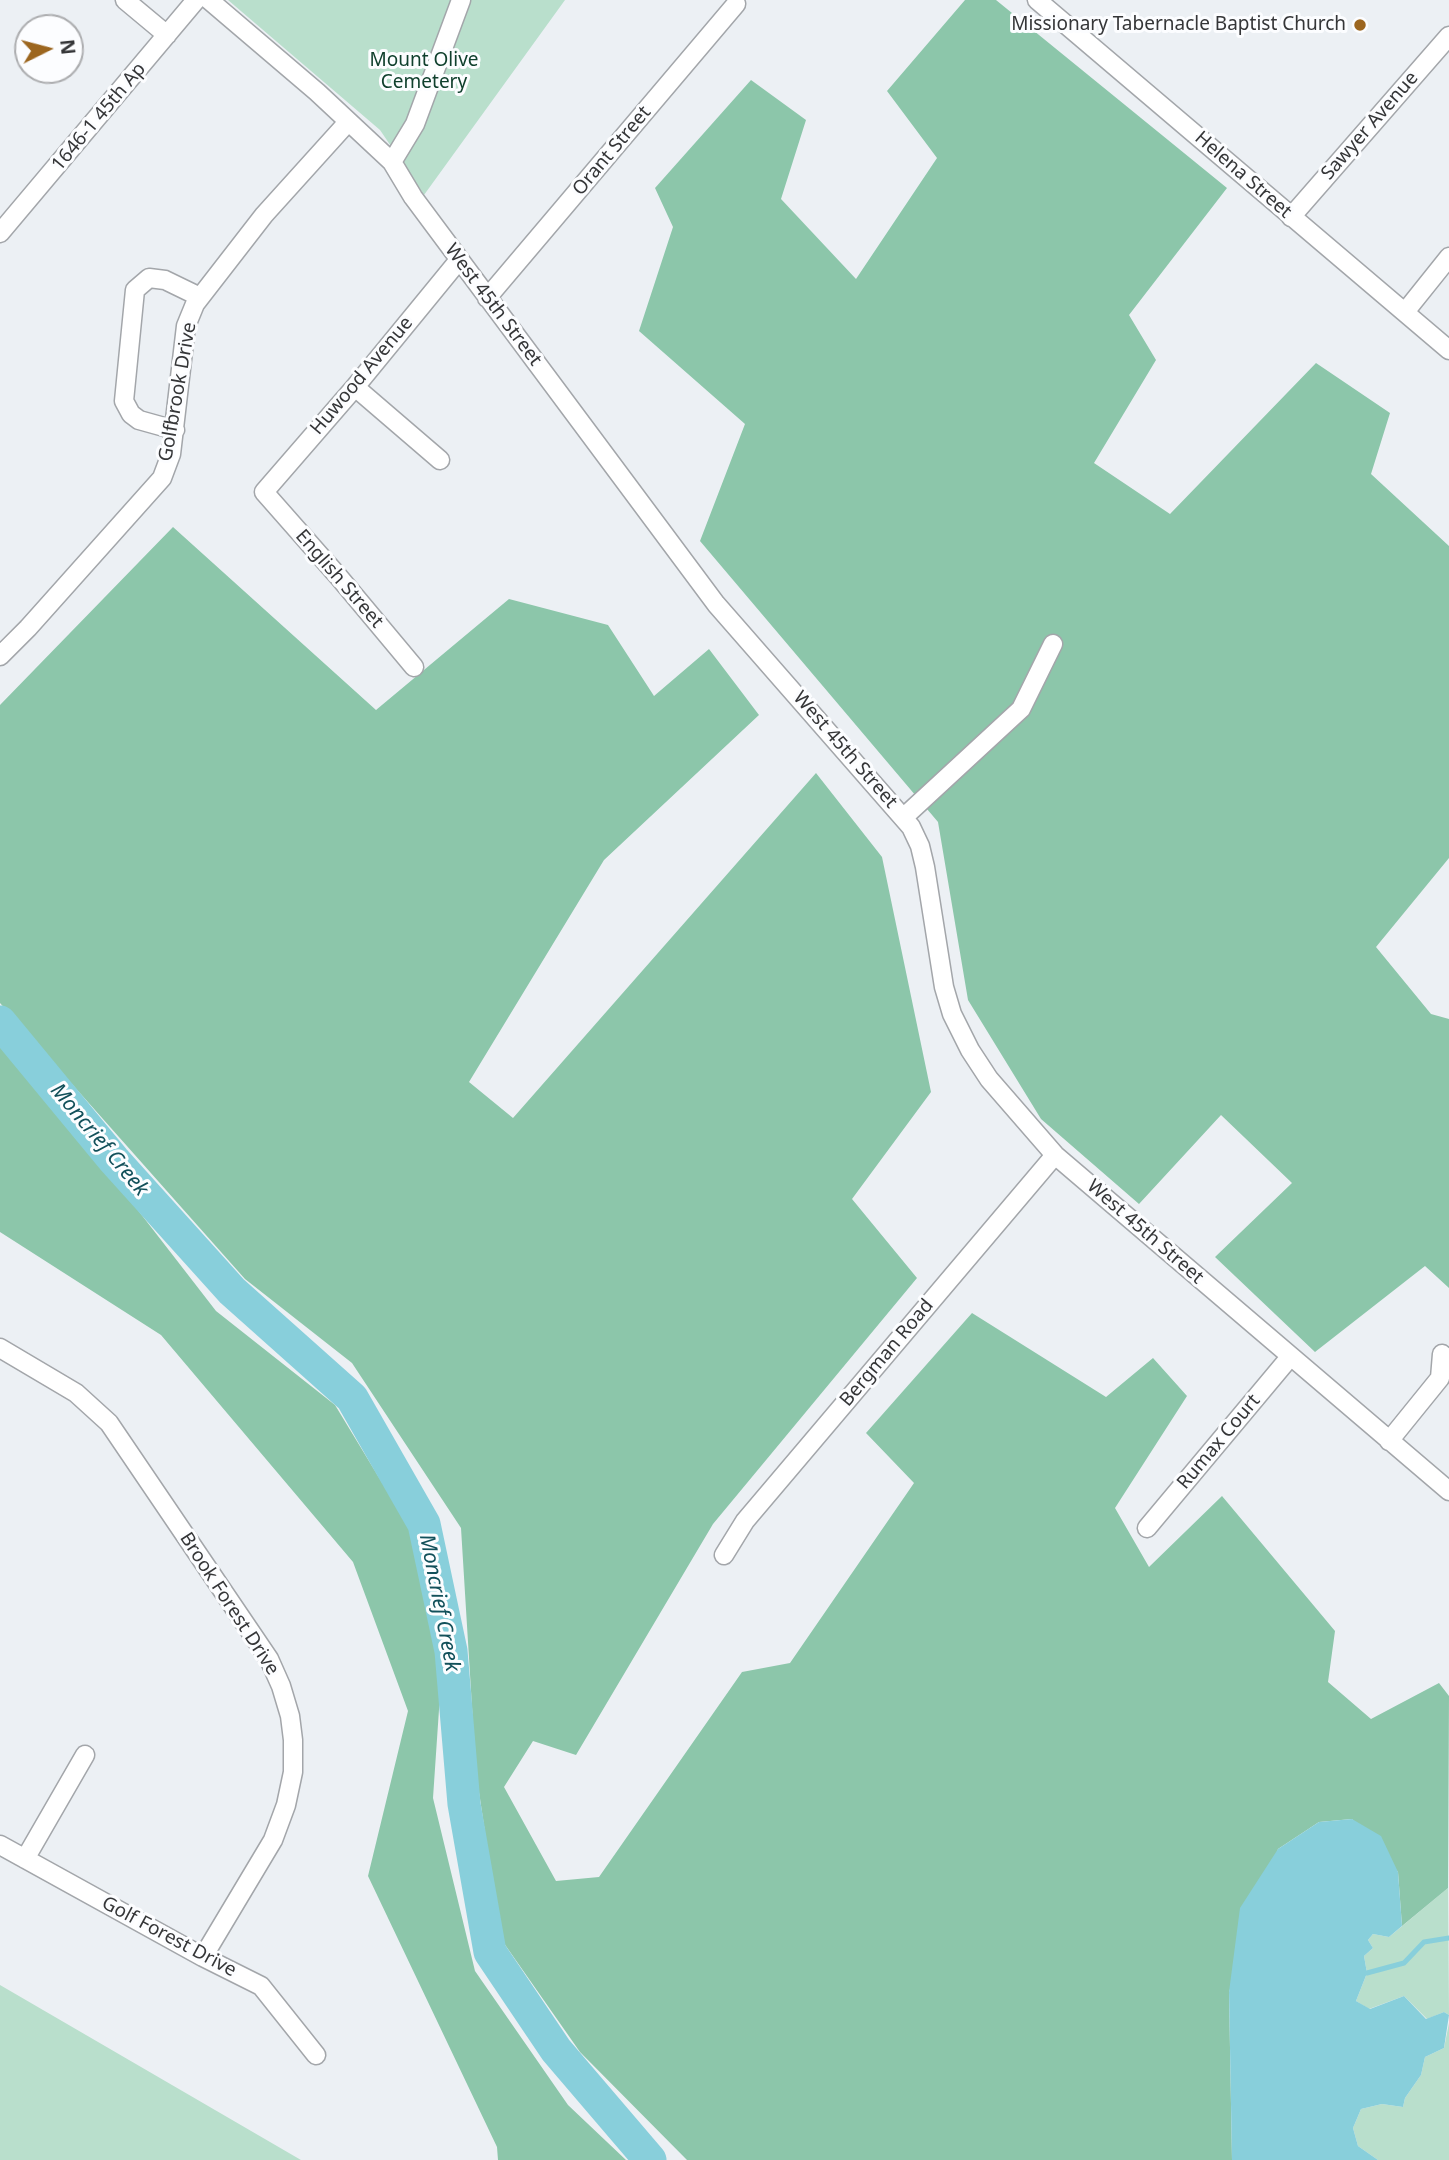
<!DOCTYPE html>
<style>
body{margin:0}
#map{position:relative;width:1449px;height:2160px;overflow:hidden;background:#ecf0f4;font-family:"Noto Sans",sans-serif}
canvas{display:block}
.north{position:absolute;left:14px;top:14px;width:70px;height:70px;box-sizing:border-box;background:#fcfdff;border:2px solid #acadaf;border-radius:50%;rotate:84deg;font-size:19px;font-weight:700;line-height:28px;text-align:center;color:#353638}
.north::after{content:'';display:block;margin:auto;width:24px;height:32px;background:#9c661f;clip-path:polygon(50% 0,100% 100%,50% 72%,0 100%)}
</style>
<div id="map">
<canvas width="1449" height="2160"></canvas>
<div class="north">N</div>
</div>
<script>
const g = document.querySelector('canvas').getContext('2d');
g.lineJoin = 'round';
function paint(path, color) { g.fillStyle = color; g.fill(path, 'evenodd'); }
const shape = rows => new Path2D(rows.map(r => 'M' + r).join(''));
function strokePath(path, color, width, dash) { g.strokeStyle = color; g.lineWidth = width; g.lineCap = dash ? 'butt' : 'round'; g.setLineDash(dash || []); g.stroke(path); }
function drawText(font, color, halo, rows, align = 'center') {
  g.font = font + ' "Noto Sans",sans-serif'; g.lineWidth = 6; g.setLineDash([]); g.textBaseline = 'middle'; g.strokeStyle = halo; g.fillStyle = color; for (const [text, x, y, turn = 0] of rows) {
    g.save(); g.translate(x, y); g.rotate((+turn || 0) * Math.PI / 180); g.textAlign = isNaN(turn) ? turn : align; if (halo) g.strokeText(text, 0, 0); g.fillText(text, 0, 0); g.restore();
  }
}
const green = shape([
 [228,0,565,0,424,195,380,130],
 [1448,1888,1449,2015,1444,2012,1427,2019,1404,1996,1369,2009,1356,2001,1367,1973,1364,1956,1373,1948,1368,1940,1373,1934,1389,1937],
 [0,1985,301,2160,0,2160],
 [1449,2023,1449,2160,1378,2160,1358,2146,1353,2128,1361,2109,1382,2104,1403,2107,1405,2098,1421,2075,1425,2057,1444,2048]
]);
const forest = shape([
 [965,0,996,0,1227,188,1129,315,1156,360,1094,463,1170,514,1316,363,1390,413,1371,474,1449,546,1449,858,1376,947,1431,1014,1449,1019,1449,1288,1425,1266,1315,1352,1215,1257,1292,1183,1221,1115,1139,1204,1041,1119,968,1000,938,822,700,541,745,424,639,331,673,227,655,188,751,80,806,120,781,199,856,279,937,158,887,91],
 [173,527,376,710,509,599,608,625,654,696,709,649,759,715,604,860,469,1082,513,1118,816,773,882,857,931,1092,852,1199,917,1278,713,1524,576,1755,533,1741,504,1787,556,1881,599,1877,742,1672,790,1663,914,1483,866,1433,972,1313,1106,1397,1153,1358,1187,1396,1115,1508,1149,1567,1222,1496,1335,1631,1328,1682,1371,1719,1439,1683,1449,1696,1448,1888,1402,1926,1398,1872,1352,1819,1319,1822,1278,1849,1229,1992,1232,2160,687,2160,580,2052,501,1939,476,1772,461,1528,352,1363,245,1279,0,1003,0,705],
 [0,1032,216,1311,335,1405,412,1532,441,1680,433,1798,475,1971,568,2105,626,2160,498,2160,497,2147,368,1876,408,1711,353,1562,161,1335,0,1232]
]);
const water = shape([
 [1352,1819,1381,1836,1398,1872,1402,1926,1389,1937,1373,1934,1368,1940,1373,1948,1364,1956,1367,1973,1356,2001,1370,2009,1404,1996,1426,2019,1444,2012,1449,2015,1444,2048,1425,2057,1421,2075,1405,2098,1403,2107,1382,2104,1361,2109,1353,2128,1358,2146,1378,2160,1232,2160,1229,1992,1240,1908,1278,1849,1319,1822]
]);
const stream = shape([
 [1367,1973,1404,1963,1424,1942,1449,1938]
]);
const river = shape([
 [0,1022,114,1160,232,1291,352,1398,424,1524,451,1651,464,1804,490,1952,556,2050,650,2160]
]);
const minor = shape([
 [125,0,167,35],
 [209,0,317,92,392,162,413,197,716,604,911,827,920,846,925,867,944,987,952,1014,970,1050,989,1079,1055,1155,1449,1491],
 [1037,0,1449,350],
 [392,162,415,124,461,0],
 [1291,217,1449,36],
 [0,233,196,0],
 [487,298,736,4],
 [1405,312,1449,257],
 [355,387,440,460],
 [175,430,139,420,131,414,124,401,135,290,149,278,165,280,200,297],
 [0,656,28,628,162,478,171,454,186,326,195,304,264,215,348,122],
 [414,667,338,576,264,492,355,387,459,260],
 [904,817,1021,709,1053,644],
 [0,1348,76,1393,109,1423,269,1659,281,1686,290,1716,293,1740,293,1772,286,1805,273,1840,203,1957],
 [1389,1441,1440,1378,1442,1354],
 [1147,1528,1290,1357],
 [724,1555,745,1521,1055,1155],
 [0,1845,203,1957,261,1986,316,2055],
 [25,1859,85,1755]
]);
const markers = [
 [1360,25,7,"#9c661f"]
];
const poiNames = [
 ["Missionary Tabernacle Baptist Church",1346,25]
];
const parkNames = [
 ["Mount Olive",424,61],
 ["Cemetery",424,83]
];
const streetNames = [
 ["1646-1 45th Ap",99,117,-50],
 ["Sawyer Avenue",1370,126,-49],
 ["Orant Street",612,151,-50],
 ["Helena Street",1243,175,41],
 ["West 45th Street",493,305,53],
 ["Huwood Avenue",362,376,-50],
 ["Golfbrook Drive",178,392,-80],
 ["English Street",339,579,49],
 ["West 45th Street",845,750,49],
 ["West 45th Street",1145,1232,41],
 ["Bergman Road",887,1353,-50],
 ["Rumax Court",1219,1442,-50],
 ["Brook Forest Drive",229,1604,57],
 ["Golf Forest Drive",169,1937,28]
];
const waterNames = [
 ["Moncrief Creek",99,1140,50],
 ["Moncrief Creek",439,1603,79]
];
paint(green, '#b9dfcc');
paint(forest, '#8cc6aa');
paint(water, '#88cfdb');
strokePath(stream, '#88cfdb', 5);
strokePath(river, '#88cfdb', 33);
strokePath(minor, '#a3a6aa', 21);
strokePath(minor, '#fff', 18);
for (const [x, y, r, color] of markers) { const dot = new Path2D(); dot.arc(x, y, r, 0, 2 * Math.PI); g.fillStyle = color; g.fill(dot); strokePath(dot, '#fcfdff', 2.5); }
drawText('19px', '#353638', '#fcfdff', poiNames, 'right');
drawText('19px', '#10402d', '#fcfdff', parkNames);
drawText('19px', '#353638', '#fcfdff', streetNames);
drawText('italic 21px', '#12505a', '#fcfdff', waterNames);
</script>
